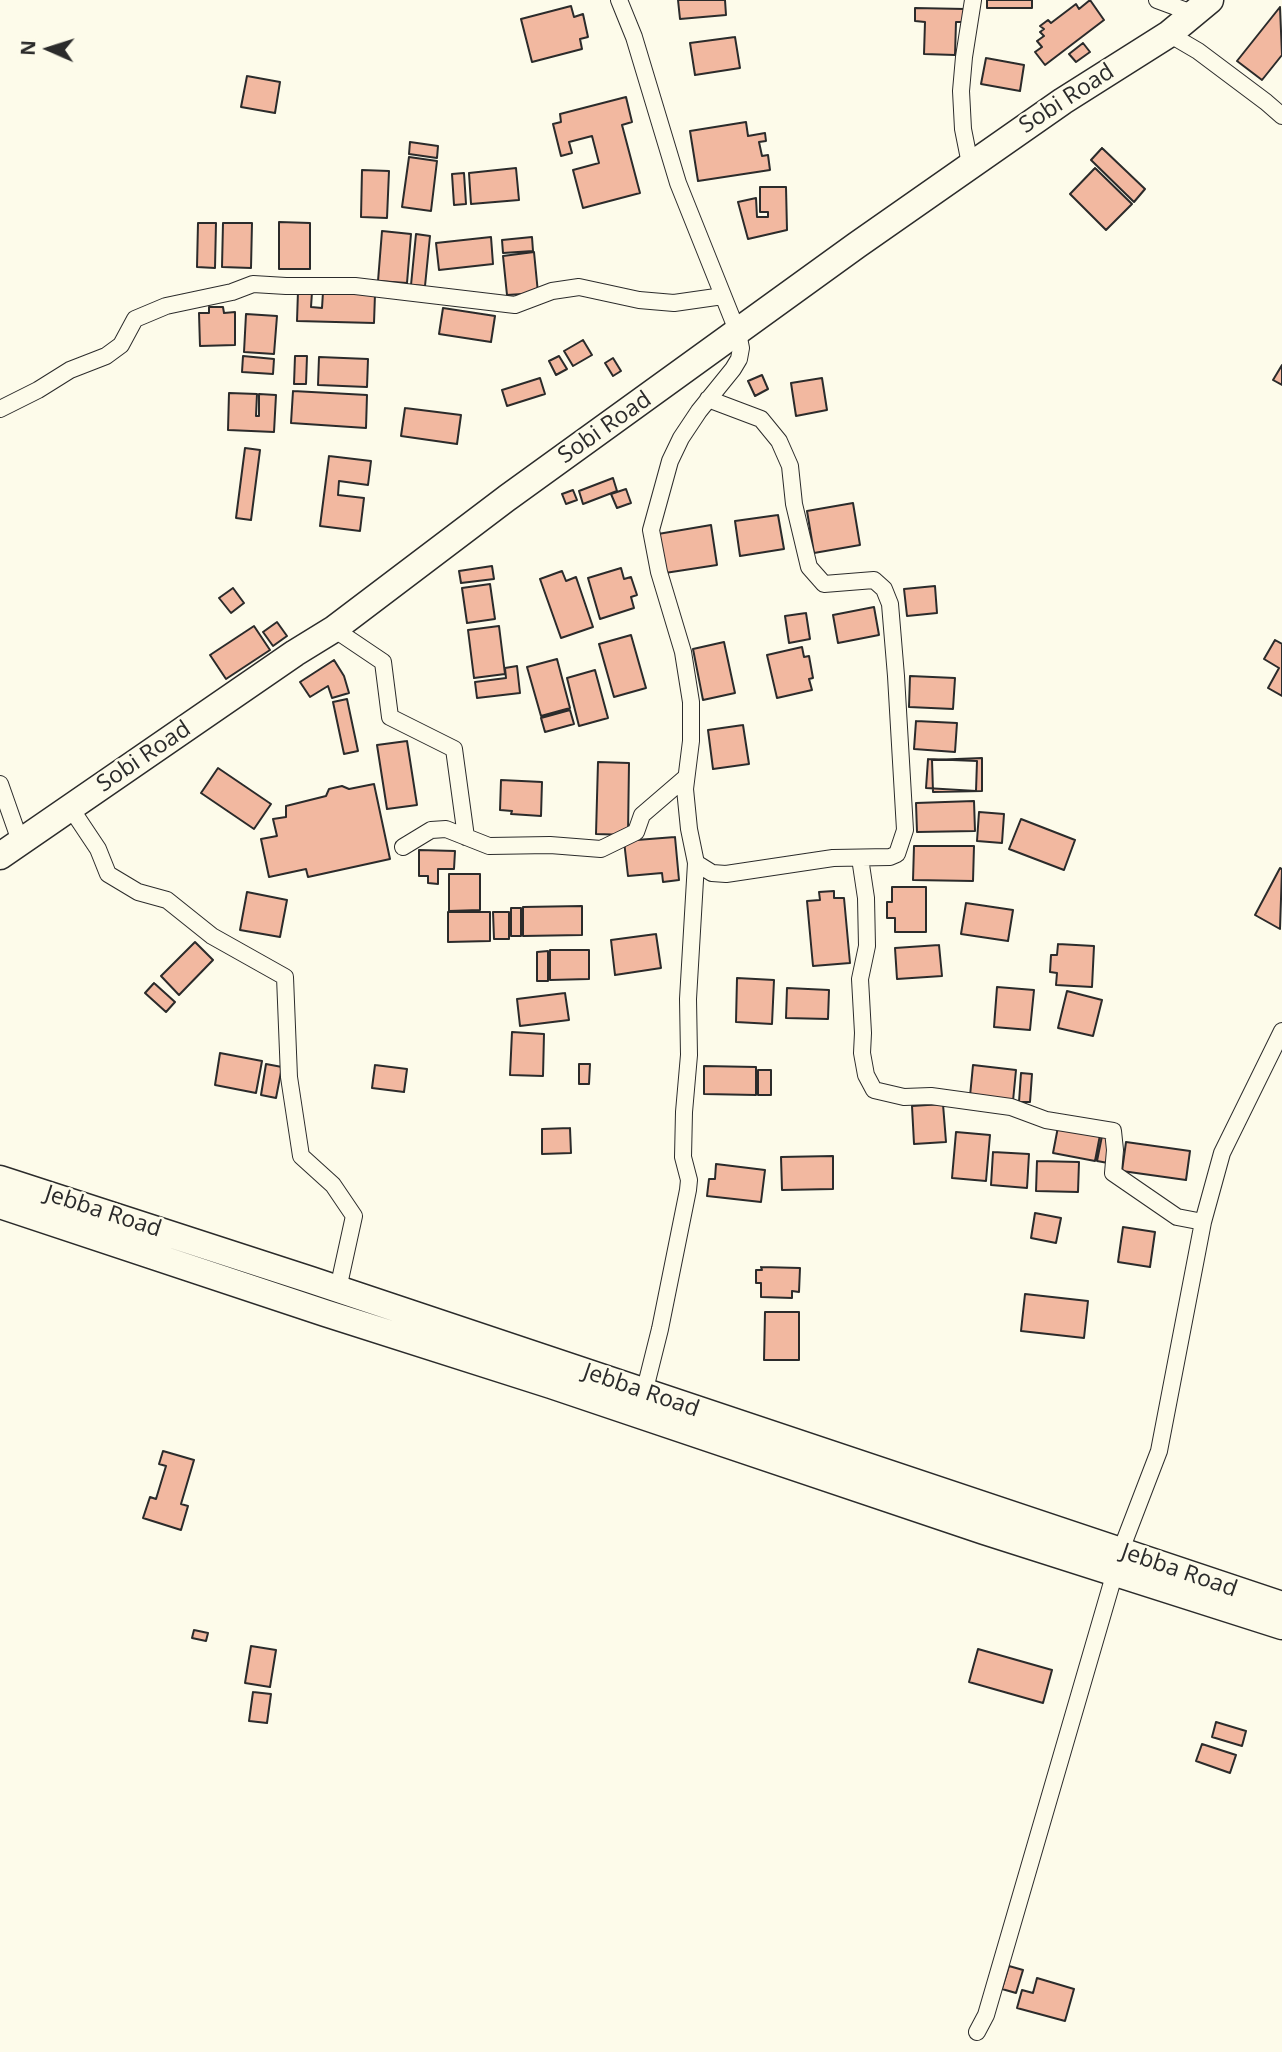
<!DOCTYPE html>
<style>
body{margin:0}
#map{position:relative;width:1282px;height:2052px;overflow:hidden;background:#fdfbea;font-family:"Open Sans",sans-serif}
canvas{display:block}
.north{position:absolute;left:14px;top:14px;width:70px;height:70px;-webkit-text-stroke:5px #fdfbea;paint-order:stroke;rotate:273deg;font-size:19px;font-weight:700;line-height:28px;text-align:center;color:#2b2b2b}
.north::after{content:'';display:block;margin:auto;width:24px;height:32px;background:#2b2b2b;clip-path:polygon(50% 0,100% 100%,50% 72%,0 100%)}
</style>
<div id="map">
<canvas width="1282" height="2052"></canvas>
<div class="north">N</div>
</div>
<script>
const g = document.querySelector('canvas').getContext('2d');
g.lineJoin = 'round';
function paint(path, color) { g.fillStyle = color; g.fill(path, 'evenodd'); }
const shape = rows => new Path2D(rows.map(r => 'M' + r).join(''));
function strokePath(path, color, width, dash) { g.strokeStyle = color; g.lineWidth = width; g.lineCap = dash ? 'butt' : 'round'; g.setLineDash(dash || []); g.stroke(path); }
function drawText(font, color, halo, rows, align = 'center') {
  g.font = font + ' "Open Sans",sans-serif'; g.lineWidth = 5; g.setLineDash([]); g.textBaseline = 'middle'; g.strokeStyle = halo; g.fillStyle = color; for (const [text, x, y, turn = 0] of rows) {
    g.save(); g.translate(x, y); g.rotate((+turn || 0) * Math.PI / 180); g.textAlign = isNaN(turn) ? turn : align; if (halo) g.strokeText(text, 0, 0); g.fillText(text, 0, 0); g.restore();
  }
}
const building = shape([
 [678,0,725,0,726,15,680,19,678,0],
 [987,0,1032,0,1032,8,987,8,987,0],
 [1090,0,1104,20,1045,65,1035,52,1042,47,1037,41,1044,36,1040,32,1044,29,1040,26,1048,20,1051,23,1076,4,1079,9,1090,0],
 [571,6,574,17,583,14,588,37,580,39,582,49,532,62,521,19,571,6],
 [1280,7,1282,55,1262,80,1237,61,1280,7],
 [915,8,965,9,964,22,956,22,955,55,924,54,925,22,915,21,915,8],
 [735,37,740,68,695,75,690,43,735,37],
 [1083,43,1090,52,1076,62,1069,54,1083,43],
 [986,58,1024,65,1020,91,981,84,986,58],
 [247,76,280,82,275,113,241,107,247,76],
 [626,97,632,122,622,125,640,193,583,208,573,170,599,163,592,136,569,142,572,153,561,156,553,124,561,122,560,114,626,97],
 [746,122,748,136,765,133,766,141,759,142,762,156,768,155,770,170,698,181,690,131,746,122],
 [410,142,438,146,437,158,409,154,410,142],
 [1102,148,1145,189,1134,202,1091,160,1102,148],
 [409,157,437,161,431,211,402,207,409,157],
 [516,168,519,200,471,204,469,173,516,168],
 [1095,168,1132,204,1106,230,1070,194,1095,168],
 [362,170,389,171,387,218,361,217,362,170],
 [464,173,466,204,454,205,452,174,464,173],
 [760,187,786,187,787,230,748,239,738,202,756,198,757,217,768,217,768,212,760,212,760,187],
 [279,222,310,223,310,269,279,269,279,222],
 [198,223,216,223,215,268,197,267,198,223],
 [223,223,252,223,251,268,222,267,223,223],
 [382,231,411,234,407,283,378,281,382,231],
 [416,234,430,236,425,286,411,285,416,234],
 [491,237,493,264,439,270,436,243,491,237],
 [532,237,533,251,503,253,502,240,532,237],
 [534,252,538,293,507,295,503,256,534,252],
 [298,291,312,292,311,307,322,308,323,292,375,294,374,323,297,321,298,291],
 [209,307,223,307,224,313,235,312,235,345,200,346,199,313,209,313,209,307],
 [443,308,495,316,491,342,439,334,443,308],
 [246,314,277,316,274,354,244,352,246,314],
 [583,340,592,355,573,366,564,351,583,340],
 [243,356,274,359,273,374,242,372,243,356],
 [295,356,307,356,306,384,294,384,295,356],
 [559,356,567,369,556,375,549,361,559,356],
 [319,357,368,359,367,387,318,385,319,357],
 [613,358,621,371,613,376,605,363,613,358],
 [1282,365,1282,385,1273,380,1282,365],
 [762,375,768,389,755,396,748,381,762,375],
 [540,378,545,394,507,406,502,390,540,378],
 [822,378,827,410,796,416,791,383,822,378],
 [293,391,367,395,366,428,291,423,293,391],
 [229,393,257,394,256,416,259,416,259,394,276,395,274,432,228,430,229,393],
 [405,408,461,415,457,444,401,436,405,408],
 [245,448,260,450,251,520,236,518,245,448],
 [329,456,371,461,368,485,339,481,338,495,364,498,360,531,320,526,329,456],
 [613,478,617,491,583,504,579,491,613,478],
 [626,489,631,503,617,508,611,494,626,489],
 [573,490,577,500,566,504,562,494,573,490],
 [853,503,860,545,814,553,807,511,853,503],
 [778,515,784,549,740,556,735,521,778,515],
 [711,525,717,565,665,573,658,534,711,525],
 [492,566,494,579,461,583,459,571,492,566],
 [621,568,624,579,631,577,637,595,631,597,634,608,600,619,588,578,621,568],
 [562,571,566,581,576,577,593,627,561,638,540,579,562,571],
 [490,584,495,619,467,623,462,588,490,584],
 [935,586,937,613,907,616,904,589,935,586],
 [233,588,244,603,231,613,219,598,233,588],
 [874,607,879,635,838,643,833,615,874,607],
 [806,613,810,639,789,643,785,616,806,613],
 [277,622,287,636,273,646,263,632,277,622],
 [254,626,270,650,226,679,210,655,254,626],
 [499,626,505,674,474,678,468,630,499,626],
 [631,635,646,688,614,697,599,644,631,635],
 [1275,640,1282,644,1282,696,1268,688,1279,668,1264,659,1275,640],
 [724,642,735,693,703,700,693,649,724,642],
 [802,647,804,657,809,656,813,678,809,679,812,690,777,698,767,655,802,647],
 [557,659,570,708,541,716,527,667,557,659],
 [334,660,344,676,349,693,332,698,328,686,310,697,300,682,334,660],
 [517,666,520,693,477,698,475,682,506,678,505,668,517,666],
 [595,670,608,718,579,726,567,678,595,670],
 [910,676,955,678,953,709,909,707,910,676],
 [347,699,358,751,344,754,333,702,347,699],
 [570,710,574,724,545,732,541,718,570,710],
 [916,721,957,723,955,752,914,749,916,721],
 [743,725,749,764,713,769,708,730,743,725],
 [407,741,417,805,387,809,377,745,407,741],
 [982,758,982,791,933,792,932,760,982,758],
 [928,759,977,761,976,791,926,788,928,759],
 [598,762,629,763,628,835,596,834,598,762],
 [218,768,271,804,254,829,201,793,218,768],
 [501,780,542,782,541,816,511,814,512,811,500,810,501,780],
 [374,784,390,859,308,877,306,869,269,877,261,839,277,836,273,819,286,817,286,806,326,796,329,789,342,786,349,789,374,784],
 [974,801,975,831,917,832,916,803,974,801],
 [979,812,1004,814,1002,843,977,841,979,812],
 [1021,819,1075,840,1064,870,1009,849,1021,819],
 [675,837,679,880,663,882,662,873,628,876,624,841,675,837],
 [914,846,974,846,973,881,913,880,914,846],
 [419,850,455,851,454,869,438,869,438,884,428,883,428,876,419,876,419,850],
 [1280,868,1282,869,1280,929,1255,915,1280,868],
 [449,874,480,874,480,910,449,911,449,874],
 [892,887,926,887,926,932,895,932,895,918,887,918,887,902,892,902,892,887],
 [834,891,834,898,844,898,850,963,813,966,807,901,820,900,819,892,834,891],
 [247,892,287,900,280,937,240,930,247,892],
 [966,903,1013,910,1008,941,961,934,966,903],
 [582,906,582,935,523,936,523,907,582,906],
 [511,908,521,908,521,936,511,936,511,908],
 [448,912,490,912,490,941,448,942,448,912],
 [493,912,509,912,509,939,494,939,493,912],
 [656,934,661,968,615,975,611,940,656,934],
 [195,942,213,960,179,995,161,976,195,942],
 [1058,944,1094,946,1092,987,1056,985,1057,973,1050,972,1051,955,1057,955,1058,944],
 [939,945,942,976,897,979,895,948,939,945],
 [550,950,589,950,589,979,550,980,550,950],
 [548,951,548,981,537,981,537,952,548,951],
 [737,978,774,980,772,1024,736,1022,737,978],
 [154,983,175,1002,166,1012,145,993,154,983],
 [997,987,1034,990,1030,1030,994,1027,997,987],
 [787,988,829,990,828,1019,786,1018,787,988],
 [1067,991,1102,1000,1093,1036,1058,1028,1067,991],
 [565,993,569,1020,520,1026,517,999,565,993],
 [512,1032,544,1034,543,1076,510,1075,512,1032],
 [220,1053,262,1061,256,1093,215,1085,220,1053],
 [266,1064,282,1067,276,1098,261,1095,266,1064],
 [579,1064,590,1064,589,1084,579,1084,579,1064],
 [375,1065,407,1069,404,1092,372,1088,375,1065],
 [973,1065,1016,1070,1013,1101,970,1096,973,1065],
 [704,1066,756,1067,756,1095,704,1094,704,1066],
 [758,1070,771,1070,771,1095,758,1095,758,1070],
 [1021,1073,1032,1074,1030,1102,1019,1102,1021,1073],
 [943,1104,946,1142,914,1144,912,1106,943,1104],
 [1058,1127,1100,1135,1095,1161,1053,1153,1058,1127],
 [570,1128,571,1153,542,1154,542,1129,570,1128],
 [956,1132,990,1135,986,1181,952,1178,956,1132],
 [1102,1136,1113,1138,1108,1163,1097,1161,1102,1136],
 [1126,1142,1190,1151,1186,1180,1122,1171,1126,1142],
 [993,1152,1029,1154,1027,1188,991,1185,993,1152],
 [833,1156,833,1189,782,1190,781,1157,833,1156],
 [1037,1161,1079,1162,1078,1192,1036,1191,1037,1161],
 [716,1164,765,1170,761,1202,707,1196,709,1179,715,1179,716,1164],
 [1035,1213,1061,1218,1056,1243,1031,1238,1035,1213],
 [1123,1227,1155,1232,1150,1267,1118,1262,1123,1227],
 [761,1267,800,1268,799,1292,792,1291,792,1298,761,1297,761,1283,756,1283,756,1270,762,1270,761,1267],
 [1025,1294,1088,1301,1084,1338,1021,1331,1025,1294],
 [765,1312,799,1312,799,1360,764,1360,765,1312],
 [163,1451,194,1460,181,1504,188,1506,181,1530,143,1518,150,1497,156,1499,166,1466,159,1464,163,1451],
 [194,1630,208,1633,206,1641,192,1638,194,1630],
 [251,1646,276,1650,270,1687,245,1683,251,1646],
 [978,1649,1052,1670,1043,1703,969,1682,978,1649],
 [253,1692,271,1694,267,1723,249,1721,253,1692],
 [1216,1722,1246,1731,1242,1746,1212,1737,1216,1722],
 [1202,1744,1236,1755,1230,1773,1196,1761,1202,1744],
 [1009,1966,1023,1970,1016,1993,1002,1989,1009,1966],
 [1037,1978,1074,1989,1065,2021,1017,2008,1022,1990,1033,1993,1037,1978]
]);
const minor = shape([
 [619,0,634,37,678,183,738,333,741,348,739,359,733,369,699,411,681,438,670,461,651,530,659,572,683,652,691,702,691,741,685,789,689,829,696,863,688,999,689,1055,684,1112,683,1157,689,1180,688,1190,660,1329,644,1393],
 [1157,0,1192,13],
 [1169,34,1198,51,1266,102,1282,116],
 [970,164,963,129,961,91,964,57,973,0],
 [0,409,38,390,70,370,106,356,121,345,135,319,166,306,232,292,253,284,286,286,355,286,515,305,552,291,579,287,639,300,674,303,723,296],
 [334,629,383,662,390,717,454,749,466,837],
 [0,784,20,841],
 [70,807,98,849,108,874,138,892,167,900,212,936,285,977,289,1077,301,1156,333,1185,354,1216,338,1289],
 [403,847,431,830,446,829,489,846,550,845,601,849,636,832,642,815,685,778],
 [860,858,866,898,867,946,860,979,863,1033,862,1053,866,1075,874,1090,904,1097,931,1096,1011,1107,1046,1120,1113,1131,1115,1150,1113,1173,1177,1217,1203,1222],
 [696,863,712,873,726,874,833,858,890,857,897,854,905,830,896,676,890,604,884,589,874,580,824,584,809,567,794,504,790,466,779,441,761,419,708,399],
 [1121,1550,1159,1451,1203,1222,1222,1153,1282,1031],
 [977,2032,986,2015,1115,1572]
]);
const trunk = shape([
 [0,856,295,653,334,629,507,498,857,245,1063,101,1169,34,1210,0],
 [0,1179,311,1280,1282,1605],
 [0,1205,325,1313,551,1385,984,1531,1282,1626]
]);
const streetNames = [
 ["Sobi Road",1067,99,-33],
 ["Sobi Road",605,428,-35],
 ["Sobi Road",144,757,-34],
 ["Jebba Road",103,1212,18],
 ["Jebba Road",641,1391,19],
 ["Jebba Road",1179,1571,19]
];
paint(building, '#f2b8a0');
strokePath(building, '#2b2b2b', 2);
strokePath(minor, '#2b2b2b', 18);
strokePath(trunk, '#2b2b2b', 29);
strokePath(minor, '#fdfbea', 16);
strokePath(trunk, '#fdfbea', 26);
drawText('23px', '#2b2b2b', '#fdfbea', streetNames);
</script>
